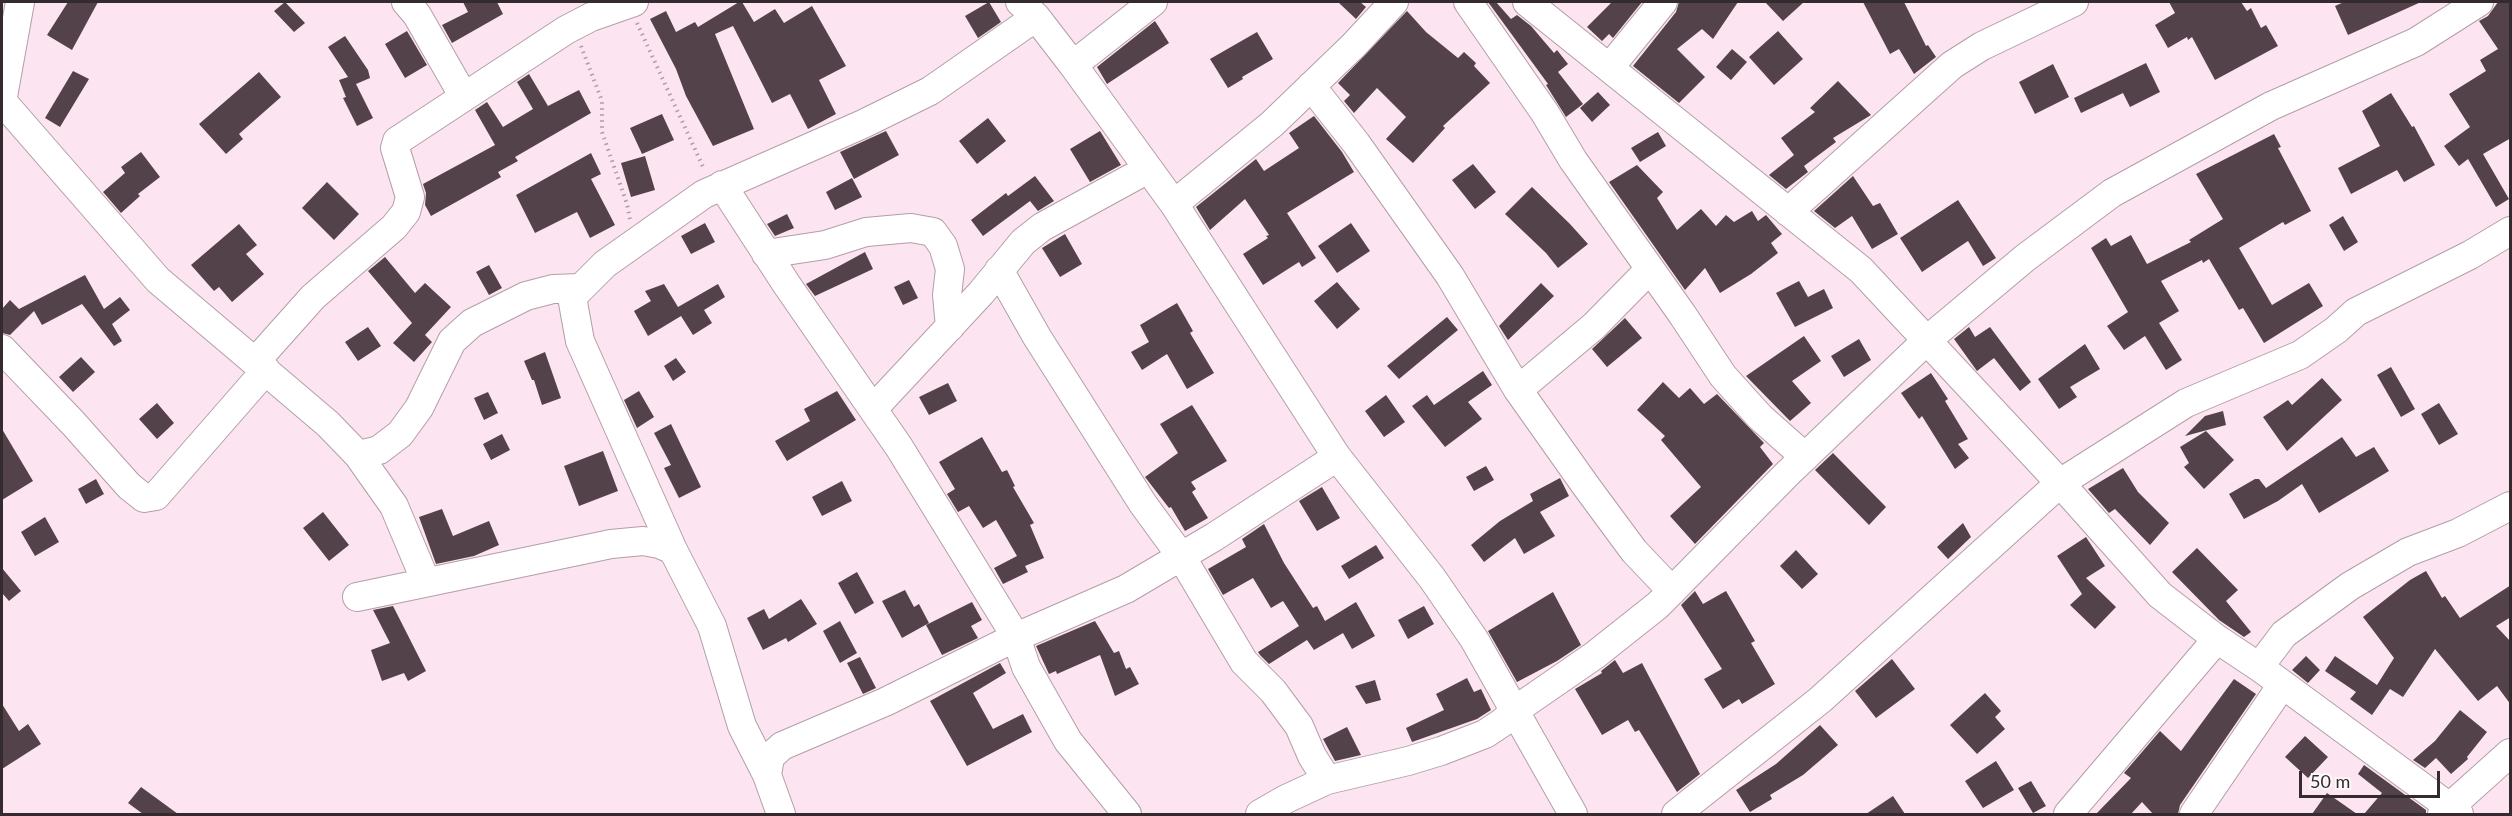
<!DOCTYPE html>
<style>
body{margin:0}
#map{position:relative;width:2512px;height:816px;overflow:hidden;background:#fce5f0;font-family:Lato,sans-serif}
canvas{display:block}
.frame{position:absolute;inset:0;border:3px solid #342b2f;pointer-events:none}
.scale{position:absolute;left:2299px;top:771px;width:141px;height:27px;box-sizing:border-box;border:3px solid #342b2f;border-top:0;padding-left:8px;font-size:18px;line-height:21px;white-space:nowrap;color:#342b2f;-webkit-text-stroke:4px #fdf8fa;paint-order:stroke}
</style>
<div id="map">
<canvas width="2512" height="816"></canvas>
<div class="frame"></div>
<div class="scale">50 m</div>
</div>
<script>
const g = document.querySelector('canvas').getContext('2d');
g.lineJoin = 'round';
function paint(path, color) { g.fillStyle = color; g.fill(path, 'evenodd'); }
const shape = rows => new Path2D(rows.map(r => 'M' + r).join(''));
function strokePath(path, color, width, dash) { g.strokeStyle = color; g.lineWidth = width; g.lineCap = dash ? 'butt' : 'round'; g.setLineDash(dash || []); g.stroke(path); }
const building = shape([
 [68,2,98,2,72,50,47,35],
 [285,2,305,23,294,32,274,11],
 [463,2,497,2,503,14,452,43,442,25,468,12],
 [739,2,742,2,754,22,775,9,784,23,812,6,846,66,819,80,836,114,808,129,790,94,772,103,733,26,715,34,754,129,713,146,686,96,676,69,650,19,666,11,676,32,695,22,698,27],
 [989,2,1001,22,978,38,965,16],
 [1338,2,1360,2,1366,7,1356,19],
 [1488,2,1496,2,1511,19,1517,15,1531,26,1554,53,1557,50,1568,64,1558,72,1583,104,1566,117,1546,85,1548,84],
 [1612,2,1642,2,1613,38,1609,34,1602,41,1587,27],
 [1679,2,1738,2,1713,39,1702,29,1677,49,1705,77,1679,103,1633,66,1676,12],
 [1765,2,1804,2,1783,21],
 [1863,2,1904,2,1926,46,1928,45,1936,57,1914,74,1899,49,1890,54],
 [2169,2,2241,2,2247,11,2251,8,2261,28,2266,25,2278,46,2215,80,2192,37,2188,40,2187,37,2168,48,2155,25,2175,13],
 [2344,2,2421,2,2348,35,2335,6],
 [2498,2,2511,2,2511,138,2483,154,2509,199,2496,207,2468,159,2459,166,2444,146,2470,127,2449,94,2486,71,2480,60,2498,49,2479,21,2488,16],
 [1407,11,1426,32,1458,58,1464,52,1476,63,1474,66,1490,83,1443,126,1445,128,1413,163,1386,139,1406,117,1377,88,1354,113,1344,101,1350,95,1338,83],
 [1155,21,1169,43,1107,84,1097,67],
 [407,31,427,65,405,78,385,44],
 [1778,31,1803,59,1774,85,1749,57],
 [1257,32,1273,59,1242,77,1243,79,1228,88,1210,59],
 [345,36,368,70,370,78,356,84,373,118,357,126,343,98,346,97,339,80,348,77,328,47],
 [1732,49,1747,62,1731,80,1716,67],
 [2146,63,2160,92,2130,107,2123,93,2081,113,2074,98],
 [2053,64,2069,97,2035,114,2019,82],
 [73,71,89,79,60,127,45,118],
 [259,72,281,97,239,134,243,139,226,154,199,124],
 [529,74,548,106,579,90,591,113,515,157,518,161,498,172,501,177,431,216,425,205,426,193,423,184,495,145,475,110,487,102,503,127,533,109,517,82],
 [1838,81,1871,115,1833,138,1836,142,1804,166,1808,172,1786,189,1769,175,1794,155,1781,138,1815,112,1810,108],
 [1598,92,1610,105,1592,122,1580,108],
 [2391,93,2412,127,2414,126,2435,165,2404,182,2397,170,2351,194,2338,168,2380,146,2362,111],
 [662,114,674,140,642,154,630,128],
 [1314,116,1342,152,1354,172,1287,213,1316,258,1302,267,1299,262,1263,285,1243,254,1268,238,1266,236,1269,235,1245,199,1210,230,1196,207,1256,159,1264,171,1299,148,1289,133],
 [988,118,1006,141,977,164,959,141],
 [886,131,899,155,854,179,840,152],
 [1100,131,1121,165,1090,182,1070,149],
 [1658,132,1666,146,1640,162,1631,148],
 [2274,134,2281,147,2278,148,2311,211,2285,225,2283,222,2239,248,2272,305,2309,283,2323,306,2264,343,2243,308,2239,310,2209,259,2203,263,2202,260,2161,281,2179,311,2159,323,2182,360,2166,370,2145,336,2124,350,2107,326,2128,312,2091,248,2106,238,2111,246,2131,235,2147,264,2191,242,2189,240,2223,219,2196,174],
 [141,152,160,177,138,194,140,196,121,213,103,192,125,173,121,167],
 [591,153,601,174,591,179,615,225,590,238,577,212,535,233,516,195],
 [645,156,655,190,631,197,621,163],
 [1473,164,1496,192,1475,209,1452,180],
 [1637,165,1663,192,1657,198,1677,230,1701,209,1716,226,1726,215,1734,222,1752,211,1758,221,1766,215,1782,234,1771,243,1778,253,1751,274,1720,293,1705,268,1685,290,1609,182],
 [1035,176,1054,201,1038,211,1030,201,983,236,971,220,1006,193,1008,196],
 [1853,176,1873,206,1880,203,1898,234,1872,249,1852,216,1835,228,1814,211],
 [852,178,862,197,835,210,826,192],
 [327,182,359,214,334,240,302,208],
 [1532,187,1570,224,1588,244,1558,268,1546,253,1505,214],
 [1958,200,1996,258,1983,266,1968,241,1922,272,1900,238],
 [787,214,794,228,775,236,767,224],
 [2343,216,2358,242,2344,251,2329,225],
 [705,223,715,242,691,254,681,236],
 [1351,223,1370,251,1337,273,1318,246],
 [239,224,257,245,246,254,264,274,232,302,219,287,214,291,191,265],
 [1065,234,1082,264,1060,277,1042,248],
 [865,252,873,269,815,296,806,284],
 [385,257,415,293,425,283,451,307,425,335,432,342,414,362,393,343,412,323,368,271],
 [489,265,502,288,489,295,476,272],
 [85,275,104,309,120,297,130,310,112,324,122,341,114,346,82,304,42,325,34,311,10,335,2,333,2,309,10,300,19,309],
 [909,280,918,298,903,305,894,287],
 [1799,281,1808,297,1824,289,1833,308,1795,327,1776,293],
 [1337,282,1360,309,1337,329,1314,301],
 [1541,283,1554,296,1508,340,1499,326],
 [664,284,678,307,718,284,725,297,704,310,712,323,693,335,681,316,648,336,634,311,651,301,645,291],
 [1177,303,1193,331,1190,333,1214,373,1187,389,1167,354,1142,370,1131,352,1149,342,1140,325],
 [1447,317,1458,330,1399,379,1387,366],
 [1625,318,1642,338,1607,367,1592,349],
 [368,327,381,346,358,361,345,342],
 [1969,327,1975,337,1990,327,2031,382,2020,391,1994,358,1977,371,1954,339],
 [1804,336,1821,361,1792,381,1811,403,1790,421,1746,376],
 [1859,339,1871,360,1844,377,1831,356],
 [2085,344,2100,369,2070,387,2077,397,2059,409,2038,379],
 [545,352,561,398,542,405,534,380,532,380,524,361],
 [81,357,95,372,73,392,59,377],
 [676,358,686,372,673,381,664,366],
 [2391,367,2415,409,2401,417,2377,375],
 [1483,371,1492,385,1468,402,1482,419,1445,447,1412,406,1427,395,1434,405],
 [1931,373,1948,399,1945,401,1968,439,1958,444,1969,458,1955,469,1922,416,1919,419,1901,393],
 [2322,378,2342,400,2287,451,2263,417,2288,400,2292,405],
 [1663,382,1679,398,1690,388,1704,404,1717,394,1764,443,1760,447,1773,464,1695,544,1670,516,1701,487,1661,440,1665,436,1637,410],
 [948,383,957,401,929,415,919,397],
 [639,391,654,417,637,428,624,400],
 [837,391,856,420,787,461,775,441,810,421,804,409],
 [488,392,498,413,484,420,474,398],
 [1386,395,1405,422,1384,437,1365,411],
 [157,403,174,423,157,439,139,419],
 [2439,403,2458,434,2439,445,2421,414],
 [1192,405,1227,461,1191,482,1196,489,1192,492,1208,518,1185,531,1171,507,1169,508,1145,477,1178,453,1160,424],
 [2223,411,2226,425,2185,436,2205,416],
 [671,424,701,487,679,498,664,468,671,465,654,433],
 [2,429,33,481,2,500],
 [2206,431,2234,460,2204,489,2184,467,2189,463,2180,447],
 [502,434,510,450,491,460,483,444],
 [982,437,1002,472,1007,470,1015,486,1013,487,1034,523,1030,525,1044,558,1025,566,1028,572,1003,584,994,568,1017,556,996,520,983,528,969,506,958,512,947,494,955,489,939,462],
 [2342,437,2356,457,2374,447,2389,471,2319,513,2302,484,2278,501,2244,519,2229,494,2255,479,2259,479,2266,488],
 [603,451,618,491,579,506,564,466],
 [1833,453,1886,507,1869,525,1815,470],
 [1486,466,1494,480,1474,491,1466,477],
 [2123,468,2138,492,2169,523,2150,545,2115,509,2109,513,2088,489],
 [1560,478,1569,496,1540,512,1555,536,1524,554,1515,538,1484,562,1471,545,1500,521,1533,501,1530,494],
 [96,479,104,494,86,504,78,489],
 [842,481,852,501,822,516,812,497],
 [1322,487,1340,518,1317,531,1299,501],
 [442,509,453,536,489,521,499,545,474,556,436,564,419,517],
 [323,512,349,545,329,561,303,528],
 [45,517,59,542,35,556,21,532],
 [1963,523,1971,537,1948,559,1937,547],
 [1264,524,1284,563,1313,608,1317,606,1325,621,1356,602,1375,636,1352,649,1343,633,1314,650,1307,640,1269,664,1260,655,1258,652,1299,626,1283,601,1271,608,1253,578,1223,595,1208,569,1246,547,1242,539],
 [2086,537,2105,566,2086,578,2116,607,2095,629,2070,605,2082,594,2057,556],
 [1376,545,1384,558,1349,579,1341,566],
 [2197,548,2238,590,2226,601,2251,632,2244,637,2219,620,2172,572],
 [1796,550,1818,574,1802,589,1780,566],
 [2,568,21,591,9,601,2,593],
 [2426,571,2442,598,2445,596,2460,618,2511,585,2511,617,2496,626,2511,642,2511,705,2497,686,2478,701,2435,649,2403,697,2390,689,2372,715,2350,699,2356,692,2325,671,2335,656,2377,685,2394,658,2363,617,2410,580],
 [857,572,874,603,855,614,838,583],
 [905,590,914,607,919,604,929,623,902,638,882,601],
 [1695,591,1703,604,1726,591,1755,641,1751,643,1775,684,1742,704,1739,699,1723,709,1704,679,1722,669,1681,605],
 [1553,592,1581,645,1557,661,1517,682,1488,631],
 [801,599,817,624,788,642,786,638,763,650,747,618,764,609,769,619],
 [972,602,982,620,971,626,978,638,942,655,926,625],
 [393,606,426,671,408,681,404,673,382,681,371,650,390,643,373,610],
 [1424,606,1434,624,1408,639,1398,620],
 [840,621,857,653,840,663,823,631],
 [1095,621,1114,653,1119,651,1126,669,1130,667,1139,684,1115,696,1100,655,1057,674,1056,671,1049,674,1036,646],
 [2306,656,2320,670,2308,683,2292,670],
 [860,657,876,688,863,694,847,663],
 [1892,659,1915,689,1876,718,1855,691],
 [1615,660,1623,673,1642,663,1700,774,1677,792,1639,730,1635,732,1628,720,1602,735,1575,689,1602,673,1601,671],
 [1000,663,1006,673,973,693,993,729,1023,714,1032,732,967,766,930,701],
 [1467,678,1474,692,1481,689,1491,710,1477,719,1412,742,1406,728,1444,710,1436,694],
 [2234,679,2256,694,2180,805,2178,814,2153,814,2142,802,2131,814,2096,814,2131,778,2124,773,2160,731,2181,751],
 [1375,680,1381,700,1366,704,1355,686],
 [1985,693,2001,711,1995,717,2005,729,1977,754,1950,725],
 [2,704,19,731,28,724,41,744,2,769],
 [2460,710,2487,732,2467,757,2468,759,2451,774,2436,758,2425,768,2413,760,2435,741],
 [1820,725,1838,745,1803,775,1770,795,1772,799,1750,812,1736,790,1776,764],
 [1347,727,1361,755,1335,761,1323,739],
 [2305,736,2328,757,2308,778,2285,757],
 [1996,761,2014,790,1983,808,1965,781],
 [2364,765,2426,810,2426,814,2364,814,2382,793,2358,774],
 [2031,781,2046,806,2033,813,2018,788],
 [141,787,178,814,143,814,128,803],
 [2327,793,2357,814,2312,814],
 [1893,796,1905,814,1866,814]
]);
const path = shape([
 [637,23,704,169],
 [581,46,602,101,602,132,627,204,630,219]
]);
const minor = shape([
 [406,2,417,15,464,97],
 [1020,2,1036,17,1073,65,1174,204,1337,457,1432,578,1474,639,1573,814],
 [1468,2,1545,113,1573,160,1682,314,1723,376,1760,417,1805,457],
 [1527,2,1861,270,2060,483,2160,595,2217,639,2259,667,2459,814],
 [1073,65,1153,2],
 [1610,67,1663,2],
 [1311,86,1356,143,1450,276,1518,390,1586,486,1634,551,1672,591],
 [2,101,158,280,255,362,313,297,394,227,406,212,410,197,395,148,397,141,566,30,591,17,634,2],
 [2,102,20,2],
 [722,185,787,285,899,447,1016,637,1026,667,1068,741,1127,814],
 [1174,204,1272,124,1354,45,1394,2],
 [1788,212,1952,65,1982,46,2074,2],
 [766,254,825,245,866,232,911,228,933,232,943,246,950,269,947,295,950,327],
 [999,270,1037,337,1143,504,1181,556,1244,662,1273,691,1299,726,1312,756,1327,780],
 [2,349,73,423,129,486,144,498,156,496,266,370],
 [255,362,328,424,358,455,394,506,426,582],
 [1518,390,1594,326,1650,269],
 [873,409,981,293,1023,242,1042,227,1148,169],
 [358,455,379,450,400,434,419,408,452,341,472,323,526,296,553,289,580,288],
 [673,550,580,341,572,297,605,264,704,194,863,124,930,91,1036,17],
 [357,597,611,544,643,541,659,544,673,550,712,626,742,726,767,775,781,814],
 [2259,667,2284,634,2350,586,2408,552,2458,533,2510,506],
 [767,775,770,757,782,746,885,702,1016,637,1126,589,1214,537,1337,457],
 [1260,814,1286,799,1327,780,1408,761,1441,751,1485,734,1503,722,1514,711,1595,655,1658,605,1787,474,1926,341,2025,258,2112,193,2271,106,2416,42,2479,2],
 [1676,814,1820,700,2060,483,2186,403,2300,355,2336,330,2356,312,2470,255,2510,231],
 [2068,814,2217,639],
 [2194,814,2282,685],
 [2442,814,2510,753]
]);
paint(building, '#54424b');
strokePath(minor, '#b39ea8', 30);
strokePath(path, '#af9da6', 4, [1.5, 4.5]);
strokePath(minor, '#fff', 28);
</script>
